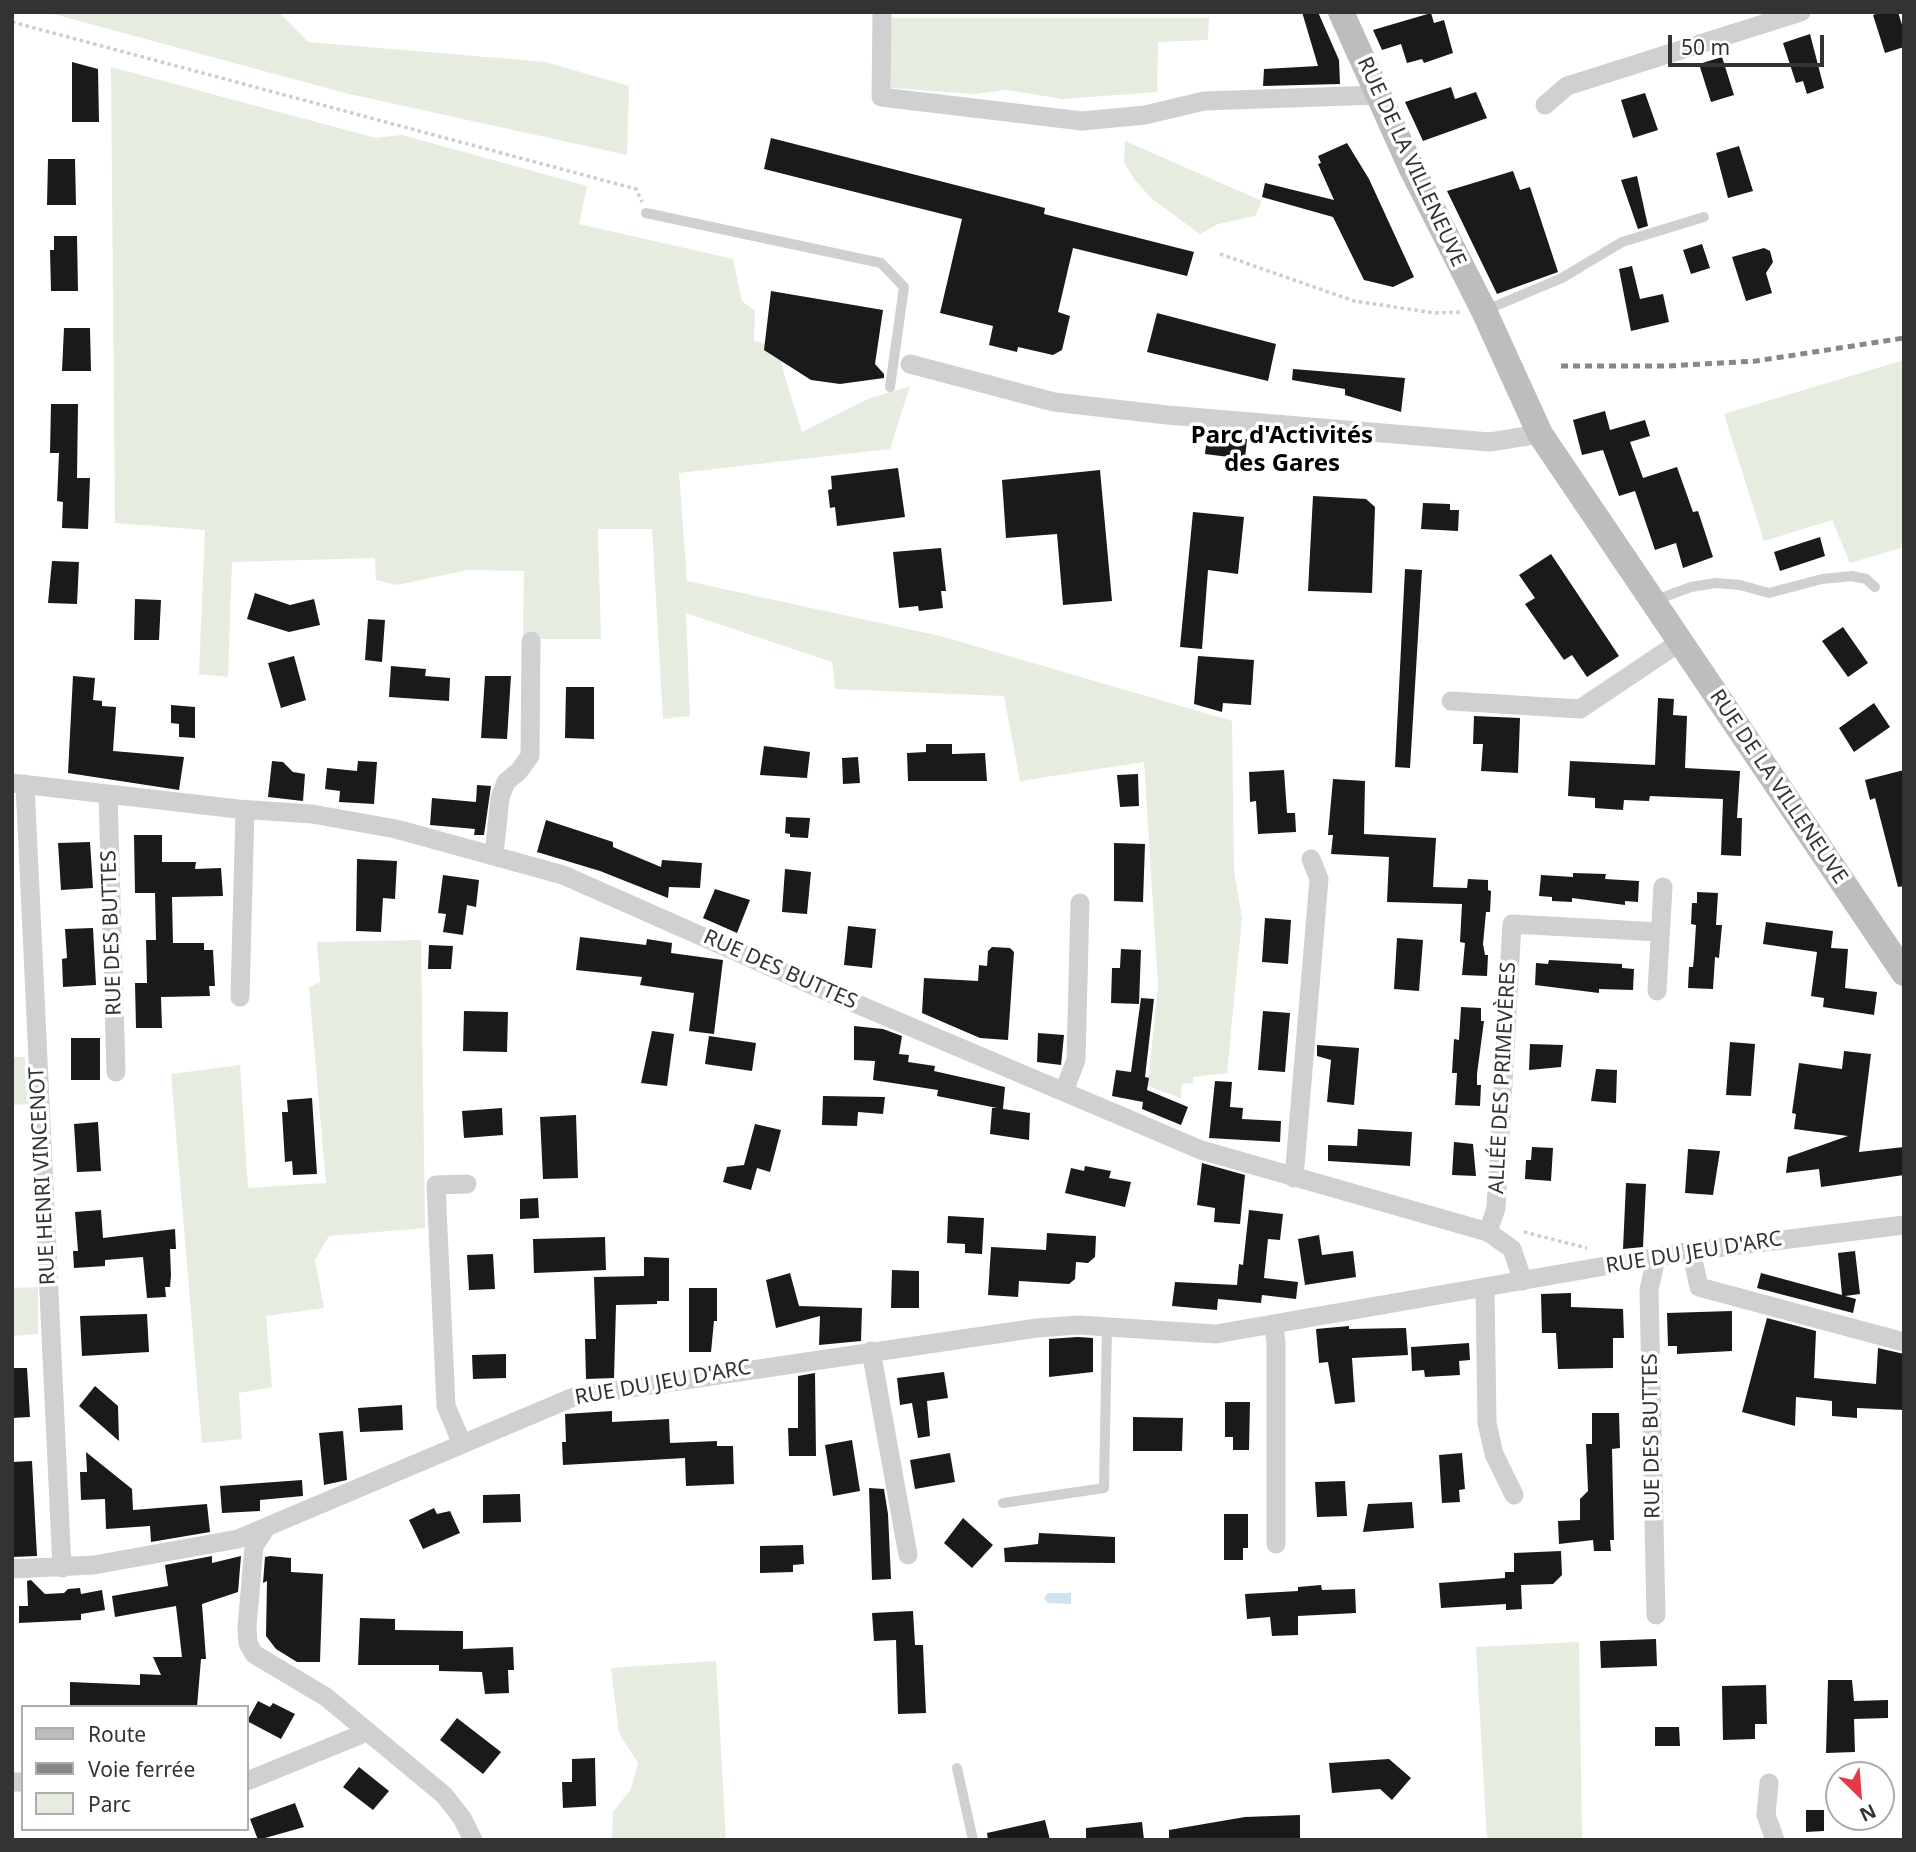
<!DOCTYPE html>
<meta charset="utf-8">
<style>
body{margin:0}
#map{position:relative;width:1916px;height:1852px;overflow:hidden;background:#fff;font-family:"Noto Sans",sans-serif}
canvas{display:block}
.frame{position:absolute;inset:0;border:14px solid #333;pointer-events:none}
.legend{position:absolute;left:21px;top:1705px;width:228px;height:126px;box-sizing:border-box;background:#fff;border:2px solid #adadad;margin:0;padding:9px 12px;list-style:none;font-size:21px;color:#333}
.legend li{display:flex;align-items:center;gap:14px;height:35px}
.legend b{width:35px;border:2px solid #adadad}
.north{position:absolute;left:1825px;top:1761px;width:70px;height:70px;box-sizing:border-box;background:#fff;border:2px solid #adadad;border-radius:50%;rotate:155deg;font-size:19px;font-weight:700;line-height:28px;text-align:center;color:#333}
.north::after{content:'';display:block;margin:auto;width:24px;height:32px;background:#e63946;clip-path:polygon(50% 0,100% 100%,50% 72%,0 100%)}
.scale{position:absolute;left:1668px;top:35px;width:156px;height:32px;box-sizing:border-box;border:4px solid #333;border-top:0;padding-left:9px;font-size:21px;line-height:24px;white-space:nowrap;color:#333;-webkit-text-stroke:5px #fff;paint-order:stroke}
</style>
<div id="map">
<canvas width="1916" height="1852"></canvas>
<div class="frame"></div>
<ul class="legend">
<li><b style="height:9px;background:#bdbdbd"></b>Route</li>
<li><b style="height:9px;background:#888"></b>Voie ferrée</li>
<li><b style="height:19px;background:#e6ecdf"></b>Parc</li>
</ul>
<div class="north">N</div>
<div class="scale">50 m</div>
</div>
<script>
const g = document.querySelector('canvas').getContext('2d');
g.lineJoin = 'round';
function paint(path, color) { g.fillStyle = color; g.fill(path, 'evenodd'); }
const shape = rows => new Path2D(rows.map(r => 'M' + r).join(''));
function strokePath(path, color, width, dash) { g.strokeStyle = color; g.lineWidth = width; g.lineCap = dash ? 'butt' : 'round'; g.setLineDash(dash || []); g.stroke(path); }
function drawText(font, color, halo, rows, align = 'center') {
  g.font = font + ' "Noto Sans",sans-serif'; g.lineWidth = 7; g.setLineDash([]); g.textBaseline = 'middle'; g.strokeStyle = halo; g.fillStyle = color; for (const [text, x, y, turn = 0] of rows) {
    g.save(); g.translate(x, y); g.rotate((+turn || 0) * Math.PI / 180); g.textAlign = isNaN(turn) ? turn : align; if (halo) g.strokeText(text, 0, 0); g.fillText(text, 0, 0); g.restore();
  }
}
const green = shape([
 [46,12,279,12,308,42,545,62,629,86,627,155,345,93],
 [889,18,1209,18,1208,40,1158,42,1157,92,1063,99,1006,90,976,94,891,88],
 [111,67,376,138,402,135,587,186,579,224,733,259,742,301,755,311,754,341,780,347,782,367,802,432,868,399,910,386,890,449,679,473,687,581,940,636,1232,721,1234,871,1242,918,1227,1073,1193,1077,1194,1083,1182,1084,1181,1098,1148,1086,1158,985,1144,762,1020,781,1004,696,835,689,832,662,686,613,690,716,663,719,652,529,598,529,601,639,523,639,524,571,468,570,397,585,376,580,375,558,232,562,228,677,199,674,205,530,115,523],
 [1125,141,1262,201,1255,216,1218,224,1200,234,1151,198,1134,179,1124,162],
 [1904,360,1904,547,1850,563,1832,520,1764,541,1724,414],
 [421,940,425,1228,329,1236,315,1260,324,1308,266,1316,272,1387,239,1393,242,1439,202,1443,171,1074,240,1065,248,1188,326,1183,309,988,320,982,317,942],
 [12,1057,25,1057,29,1104,12,1105],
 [38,1287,38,1334,12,1336,12,1288],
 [1579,1642,1582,1840,1487,1840,1476,1647],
 [716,1661,726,1840,612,1840,613,1812,631,1789,638,1763,619,1733,611,1668]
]);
const water = shape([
 [1048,1593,1071,1593,1071,1604,1048,1603,1044,1598]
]);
const building = shape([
 [1302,12,1318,12,1339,60,1340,84,1263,86,1264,69,1318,66],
 [1882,12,1898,12,1904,31,1904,47,1885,53,1873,15],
 [1431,13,1434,23,1444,20,1453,53,1424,63,1422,59,1407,63,1401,44,1382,50,1373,30],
 [1810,34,1824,88,1807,94,1803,81,1796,83,1783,43],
 [1722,57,1734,95,1711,102,1699,64],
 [72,62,98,69,99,122,72,122],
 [1451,87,1455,99,1476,92,1487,118,1423,141,1405,102],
 [1645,93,1658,130,1633,138,1621,100],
 [771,138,1030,204,1045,208,1044,214,1194,252,1187,276,1073,248,1058,312,1070,316,1062,350,1053,355,1018,347,1017,352,989,345,993,326,940,313,962,219,764,169],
 [1347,143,1369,179,1414,277,1393,287,1364,280,1333,217,1262,197,1265,183,1334,200,1318,164,1321,163,1318,156],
 [1739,146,1753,191,1728,198,1716,153],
 [48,159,75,159,76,205,47,205],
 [1513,171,1520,190,1530,187,1558,272,1497,294,1447,191],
 [1637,176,1648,226,1638,229,1621,180],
 [54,236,77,236,78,291,51,291,50,250,54,250],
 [1702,244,1710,268,1691,274,1683,250],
 [1764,248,1770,251,1773,262,1766,273,1772,293,1746,301,1732,257],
 [1632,266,1640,299,1663,294,1669,322,1631,331,1619,269],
 [771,291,883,310,875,364,884,374,884,378,840,384,811,380,764,350],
 [1157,313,1276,344,1268,381,1147,352],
 [64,328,90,328,91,371,62,371],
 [1293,369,1405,378,1401,412,1345,395,1345,389,1292,380],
 [51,404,78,404,77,478,90,478,88,529,62,528,63,502,57,501,59,453,50,453],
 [1605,411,1610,430,1645,420,1650,436,1630,442,1643,478,1677,467,1693,512,1698,511,1713,557,1683,568,1676,543,1655,550,1635,491,1619,496,1603,450,1582,455,1573,420],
 [1207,437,1247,439,1245,459,1205,454],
 [898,468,905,517,837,526,835,507,830,508,828,490,832,489,831,476],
 [1100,470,1112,601,1063,605,1057,534,1006,538,1002,480],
 [1313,496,1366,499,1375,507,1372,593,1308,591],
 [1423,503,1450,504,1450,510,1459,510,1458,531,1421,529],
 [1193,512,1244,517,1238,574,1208,570,1202,649,1180,647],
 [1820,537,1825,556,1780,571,1774,552],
 [941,548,946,591,941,591,943,608,919,611,918,606,899,608,893,552],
 [1551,554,1619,656,1587,677,1572,655,1564,660,1525,604,1535,598,1519,575],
 [52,561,79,562,77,604,48,603],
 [1405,569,1422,570,1410,768,1395,767],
 [255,593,290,605,314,599,320,625,289,632,247,619],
 [135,599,161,600,159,640,134,640],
 [368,619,385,620,382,662,365,660],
 [1843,627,1868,663,1848,677,1822,641],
 [294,656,306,700,281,708,268,663],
 [1198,656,1254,660,1251,705,1223,703,1222,712,1194,704],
 [391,666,426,669,425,676,450,678,449,701,389,697],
 [73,676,95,678,93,700,102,701,102,706,116,707,113,751,184,757,179,790,68,773],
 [485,676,511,676,507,739,481,738],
 [566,687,594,687,594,739,565,738],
 [1658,698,1674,699,1673,715,1687,716,1685,768,1740,771,1737,818,1742,818,1741,856,1721,855,1723,799,1650,796,1649,801,1624,800,1623,810,1595,808,1595,798,1568,796,1570,761,1655,765],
 [1874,703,1890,727,1854,752,1839,728],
 [171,705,195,707,195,738,179,737,179,724,171,723],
 [1474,716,1520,718,1518,773,1481,771,1483,744,1473,744],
 [926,744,952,744,952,754,985,753,987,781,908,781,907,753,926,752],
 [764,746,810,752,807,778,760,775],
 [858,757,860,783,843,784,842,758],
 [272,761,283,762,293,772,305,774,303,801,268,797],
 [358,761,377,762,374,804,339,802,340,791,325,789,327,768,357,771],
 [1284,770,1287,813,1295,813,1296,832,1258,834,1256,801,1250,802,1249,772],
 [1904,770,1904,886,1898,887,1875,798,1870,800,1865,780],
 [1138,774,1139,806,1120,807,1117,775],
 [1333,779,1365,781,1364,834,1436,838,1433,887,1467,888,1468,879,1488,880,1488,890,1491,891,1490,912,1486,912,1483,944,1485,955,1488,955,1487,976,1462,975,1465,943,1460,942,1462,904,1387,902,1389,857,1331,854,1333,835,1328,835],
 [477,785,491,786,484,835,474,835,475,829,430,825,432,798,476,802],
 [786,817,810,818,808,838,790,837,790,834,785,833],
 [546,820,613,842,613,847,661,867,662,860,702,863,700,888,669,887,668,898,600,871,537,852],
 [134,835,162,835,162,862,196,862,195,869,221,868,223,896,172,897,173,943,204,943,204,950,213,950,215,986,209,986,210,996,161,997,162,1028,136,1028,135,983,147,983,146,940,156,940,155,893,135,893],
 [90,842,93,888,61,890,58,843],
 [1114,843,1145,844,1143,902,1114,901],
 [357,859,397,861,395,899,383,898,381,932,356,931],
 [785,869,811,872,807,914,782,912],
 [1573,873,1606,874,1605,879,1639,881,1638,902,1625,901,1625,905,1572,898,1572,902,1552,901,1552,897,1539,896,1541,875,1573,877],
 [443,875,479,880,476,907,467,905,463,935,443,932,446,914,438,913],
 [715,889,750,900,737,933,703,918],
 [1697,892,1718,893,1716,925,1722,925,1719,958,1715,957,1713,989,1688,988,1689,967,1693,967,1694,957,1696,925,1691,924,1692,903,1697,903],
 [1265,918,1291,920,1288,964,1262,962],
 [1766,922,1833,931,1831,948,1848,949,1845,988,1877,992,1874,1015,1823,1007,1824,998,1811,996,1817,952,1763,944],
 [848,926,876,929,872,968,844,965],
 [93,928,96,985,63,987,62,959,67,958,65,929],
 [580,937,646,945,647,939,672,943,671,953,723,960,714,1034,689,1031,694,993,640,985,642,977,576,970],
 [1397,938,1423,940,1419,991,1394,989],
 [429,945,453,946,451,969,428,969],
 [992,947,1010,948,1014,952,1008,1040,980,1038,922,1013,924,978,978,981,979,965,987,966,988,951],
 [1121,949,1141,950,1139,1004,1111,1003,1112,968,1120,968],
 [1549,960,1622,964,1622,968,1634,969,1633,990,1599,989,1599,993,1535,985,1536,963,1548,964],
 [1141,998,1154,999,1145,1077,1149,1078,1147,1090,1188,1107,1181,1125,1142,1109,1143,1102,1112,1096,1116,1070,1131,1072],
 [1461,1007,1481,1008,1481,1021,1484,1021,1477,1074,1477,1085,1481,1085,1480,1106,1455,1105,1457,1073,1452,1073,1454,1039,1459,1040],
 [464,1011,508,1012,507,1052,463,1051],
 [1263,1011,1290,1013,1285,1072,1258,1070],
 [854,1026,883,1029,902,1036,899,1054,909,1055,908,1062,935,1066,934,1071,1005,1087,1003,1109,1030,1113,1029,1140,990,1134,992,1108,997,1108,937,1096,938,1090,873,1080,875,1061,854,1060],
 [652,1031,674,1034,667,1086,641,1083],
 [1038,1033,1064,1035,1061,1065,1037,1062],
 [709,1036,756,1043,752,1071,705,1064],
 [71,1038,100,1038,100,1080,71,1080],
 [1730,1042,1755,1044,1751,1096,1726,1095],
 [1530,1044,1563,1045,1561,1067,1529,1070],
 [1317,1045,1359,1048,1354,1105,1327,1102,1331,1060,1317,1056],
 [1844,1051,1871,1054,1859,1152,1904,1147,1904,1175,1821,1187,1819,1169,1786,1173,1788,1157,1848,1136,1794,1129,1796,1114,1792,1113,1799,1063,1842,1069],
 [1596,1069,1617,1070,1616,1103,1591,1101],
 [1215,1081,1232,1082,1230,1107,1243,1108,1242,1119,1281,1121,1280,1142,1209,1138],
 [823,1096,885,1097,883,1114,858,1112,857,1126,822,1125],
 [312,1098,317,1174,293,1175,292,1161,285,1162,282,1112,288,1112,287,1100],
 [502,1108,503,1135,464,1138,462,1111],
 [576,1115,578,1178,543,1179,540,1117],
 [98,1122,101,1171,77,1172,74,1124],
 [755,1124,781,1130,770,1172,757,1168,751,1190,723,1182,727,1167,744,1165],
 [1358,1129,1412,1132,1410,1166,1328,1161,1328,1145,1357,1146],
 [1454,1142,1473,1144,1476,1176,1452,1175],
 [1532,1147,1553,1148,1551,1181,1525,1179,1526,1160,1531,1160],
 [1688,1149,1720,1151,1713,1195,1685,1193],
 [1202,1163,1245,1175,1240,1224,1214,1222,1215,1208,1197,1205],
 [1085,1166,1111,1171,1109,1178,1131,1182,1125,1207,1065,1193,1071,1168,1084,1171],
 [1626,1183,1646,1184,1643,1247,1623,1249],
 [538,1198,539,1218,520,1219,520,1199],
 [101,1210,103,1238,175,1229,176,1249,170,1249,171,1275,170,1287,165,1287,166,1297,147,1298,143,1257,105,1260,105,1266,74,1268,73,1251,78,1251,75,1212],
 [1249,1210,1283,1214,1280,1240,1268,1239,1264,1278,1298,1282,1296,1299,1262,1295,1261,1303,1218,1299,1217,1310,1172,1306,1175,1282,1237,1285,1239,1264,1243,1265],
 [948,1216,984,1218,982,1254,965,1253,965,1244,947,1243],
 [1047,1233,1096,1236,1095,1257,1088,1263,1076,1262,1075,1279,1069,1284,1019,1281,1018,1297,988,1295,991,1247,1046,1250],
 [1319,1235,1322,1255,1353,1251,1356,1277,1305,1285,1298,1239],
 [605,1237,606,1270,534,1273,533,1239],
 [1855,1251,1860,1294,1845,1296,1856,1299,1853,1313,1757,1288,1761,1273,1842,1295,1838,1253],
 [493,1254,495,1289,469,1290,467,1255],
 [644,1257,669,1258,669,1301,657,1301,657,1304,616,1305,614,1378,586,1379,585,1339,596,1339,594,1277,644,1276],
 [892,1270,919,1271,919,1308,891,1308],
 [790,1273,799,1306,862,1308,861,1341,819,1345,820,1316,776,1328,766,1280],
 [689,1288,717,1288,717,1321,714,1321,711,1352,689,1352],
 [1571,1293,1571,1307,1623,1309,1624,1338,1613,1338,1613,1368,1558,1369,1556,1333,1542,1333,1541,1294],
 [1732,1311,1732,1351,1677,1354,1677,1346,1668,1346,1667,1313],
 [147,1314,149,1352,82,1356,80,1316],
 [1767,1318,1816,1331,1814,1378,1876,1384,1878,1348,1904,1354,1904,1410,1857,1408,1857,1418,1832,1416,1832,1401,1796,1397,1795,1426,1742,1412],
 [1349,1326,1349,1329,1406,1328,1408,1355,1352,1358,1355,1402,1335,1404,1328,1362,1319,1363,1316,1329],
 [1078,1337,1093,1338,1093,1372,1049,1377,1049,1339],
 [1469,1343,1470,1360,1459,1361,1460,1375,1425,1377,1424,1370,1412,1371,1411,1347],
 [506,1354,506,1378,473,1379,472,1355],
 [12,1368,27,1368,30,1417,12,1418],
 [944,1372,948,1398,927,1401,930,1436,918,1438,912,1403,900,1405,897,1378],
 [815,1373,816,1456,789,1456,788,1428,798,1428,798,1376],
 [95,1386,118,1406,119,1441,79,1406],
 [1225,1402,1250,1402,1249,1450,1233,1450,1233,1437,1225,1437],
 [402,1405,403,1430,360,1432,358,1408],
 [612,1411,612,1422,669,1419,670,1443,717,1441,717,1446,733,1446,734,1484,686,1486,685,1458,563,1465,562,1442,566,1442,565,1414],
 [1592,1413,1619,1413,1620,1448,1612,1449,1614,1540,1610,1540,1611,1551,1594,1551,1593,1540,1559,1544,1558,1521,1580,1520,1580,1499,1588,1491,1586,1444,1592,1444],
 [1133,1417,1183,1418,1182,1451,1133,1451],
 [343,1431,347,1480,324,1485,319,1433],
 [852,1440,860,1491,833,1496,825,1445],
 [86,1452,132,1489,133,1510,207,1504,210,1532,151,1542,150,1526,106,1529,105,1499,81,1500,80,1472,87,1472],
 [950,1453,955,1482,915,1489,910,1460],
 [1462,1453,1465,1489,1459,1490,1460,1502,1442,1503,1439,1455],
 [32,1461,37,1556,12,1557,12,1462],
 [302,1480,303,1496,260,1500,260,1511,222,1513,220,1486],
 [1345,1481,1347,1516,1317,1517,1315,1482],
 [869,1488,884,1489,888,1514,891,1579,872,1580],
 [520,1494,521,1522,483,1523,483,1495],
 [1412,1502,1414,1528,1363,1532,1368,1504],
 [434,1508,437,1514,450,1511,460,1533,423,1549,409,1520],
 [1224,1514,1248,1514,1248,1548,1243,1548,1243,1560,1224,1560],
 [963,1518,993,1545,972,1568,944,1543],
 [1039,1533,1115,1537,1115,1563,1005,1562,1004,1548,1038,1544],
 [803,1545,804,1564,793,1565,793,1572,760,1573,760,1546],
 [1561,1551,1562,1575,1553,1584,1521,1585,1522,1609,1506,1610,1506,1604,1441,1608,1439,1583,1505,1578,1505,1572,1514,1572,1514,1553],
 [212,1556,212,1563,241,1556,238,1592,202,1604,206,1659,201,1659,197,1707,70,1707,70,1682,140,1685,140,1674,161,1675,153,1657,182,1657,176,1606,115,1617,112,1596,168,1586,165,1565],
 [270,1556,291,1558,291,1572,323,1574,320,1662,297,1662,276,1649,266,1636,267,1581,263,1583,265,1557],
 [31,1580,45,1594,64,1593,68,1589,80,1588,81,1594,102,1590,105,1610,81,1614,81,1620,19,1623,19,1606,28,1606,27,1581],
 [1321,1585,1322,1590,1355,1589,1356,1613,1298,1616,1298,1635,1272,1636,1270,1617,1247,1619,1245,1594,1298,1591,1298,1587],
 [913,1611,915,1645,923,1645,926,1713,898,1714,896,1640,874,1641,872,1613],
 [360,1618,395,1619,395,1630,463,1631,463,1649,513,1647,514,1670,508,1670,509,1693,485,1694,482,1672,439,1671,439,1665,358,1665],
 [1656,1639,1657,1666,1601,1668,1600,1641],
 [1828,1680,1852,1680,1854,1701,1888,1700,1888,1718,1854,1719,1855,1752,1826,1753],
 [1766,1685,1767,1724,1755,1724,1755,1739,1723,1740,1722,1686],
 [258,1701,270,1707,273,1703,295,1714,281,1739,247,1721],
 [457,1718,501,1752,483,1774,440,1740],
 [1655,1727,1679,1727,1680,1746,1655,1746],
 [595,1758,596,1806,563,1808,562,1782,572,1782,572,1759],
 [1389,1759,1411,1778,1392,1800,1380,1789,1332,1793,1329,1763],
 [359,1767,389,1791,373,1810,343,1787],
 [295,1803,304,1827,258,1840,250,1819],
 [1806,1810,1824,1810,1824,1831,1806,1832],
 [1300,1815,1300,1839,1169,1840,1169,1830,1245,1817],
 [1045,1820,1050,1840,988,1840,987,1833],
 [1142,1822,1144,1840,1086,1840,1086,1828]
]);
const path = shape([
 [12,22,636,189,642,202],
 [1220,254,1354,301,1435,313,1460,312],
 [1524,1232,1587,1248]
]);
const service = shape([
 [646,213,881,263,904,287,890,387],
 [1486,310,1562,278,1622,242,1704,217],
 [1653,601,1691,587,1716,583,1740,585,1769,593,1822,579,1852,576,1866,579,1875,587],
 [1003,1503,1104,1488,1107,1327],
 [957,1768,973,1840]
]);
const minor = shape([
 [882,12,881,97,1082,121,1145,115,1204,101,1378,95],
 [1545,105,1567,86,1801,12],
 [910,364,1054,402,1167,415,1490,442,1540,434],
 [1451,701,1580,709,1680,642],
 [12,783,238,809,312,814,396,829,563,875,812,985,1201,1150,1488,1232,1512,1249,1523,1281],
 [25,784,62,1568],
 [108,794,116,1072],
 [494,854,500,798,506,782,519,771,530,756,531,641],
 [1657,991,1663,887],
 [240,997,245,810],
 [1064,1091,1076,1060,1080,903],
 [1294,1178,1319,879,1311,859],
 [1488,1232,1496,1208,1512,924,1660,932],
 [1691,1251,1699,1287,1904,1342],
 [1485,1288,1487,1423,1494,1454,1514,1495],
 [1274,1325,1276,1343,1276,1544],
 [871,1351,908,1555],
 [462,1444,446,1406,436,1185,467,1184],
 [266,1528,254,1546,247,1627,248,1643,254,1654,326,1697,444,1795,462,1818,473,1840],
 [12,1569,94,1565,238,1539,576,1396,1037,1328,1078,1325,1216,1334,1691,1251,1904,1225],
 [1656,1615,1649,1290,1656,1258],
 [247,1781,367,1732],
 [12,1782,23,1782],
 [1769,1783,1766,1815,1775,1840]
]);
const secondary = shape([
 [1341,12,1410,165,1484,311,1540,434,1904,973]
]);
const rail = shape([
 [1561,366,1667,366,1756,361,1904,338]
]);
const streetNames = [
 ["RUE DE LA VILLENEUVE",1411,162,65],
 ["RUE DE LA VILLENEUVE",1778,787,56],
 ["RUE DES BUTTES",112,933,-92],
 ["RUE DES BUTTES",780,970,24],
 ["ALLÉE DES PRIMEVÈRES",1503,1078,-87],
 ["RUE HENRI VINCENOT",43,1176,-93],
 ["RUE DU JEU D'ARC",1694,1253,-9],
 ["RUE DU JEU D'ARC",663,1383,-10],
 ["RUE DES BUTTES",1652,1436,-91]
];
const quarterNames = [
 ["Parc d'Activités",1282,436],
 ["des Gares",1282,464]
];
paint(green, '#e6ecdf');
paint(water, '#cfe2ee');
paint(building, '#1a1a1a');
strokePath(path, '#cdcdcd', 3.5, [3.5, 3.5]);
strokePath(service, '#d0d0d0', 10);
strokePath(minor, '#d0d0d0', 19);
strokePath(secondary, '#bdbdbd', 26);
strokePath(rail, '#888', 5, [7, 5]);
drawText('21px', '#333', '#fff', streetNames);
drawText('bold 24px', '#000', '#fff', quarterNames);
</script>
